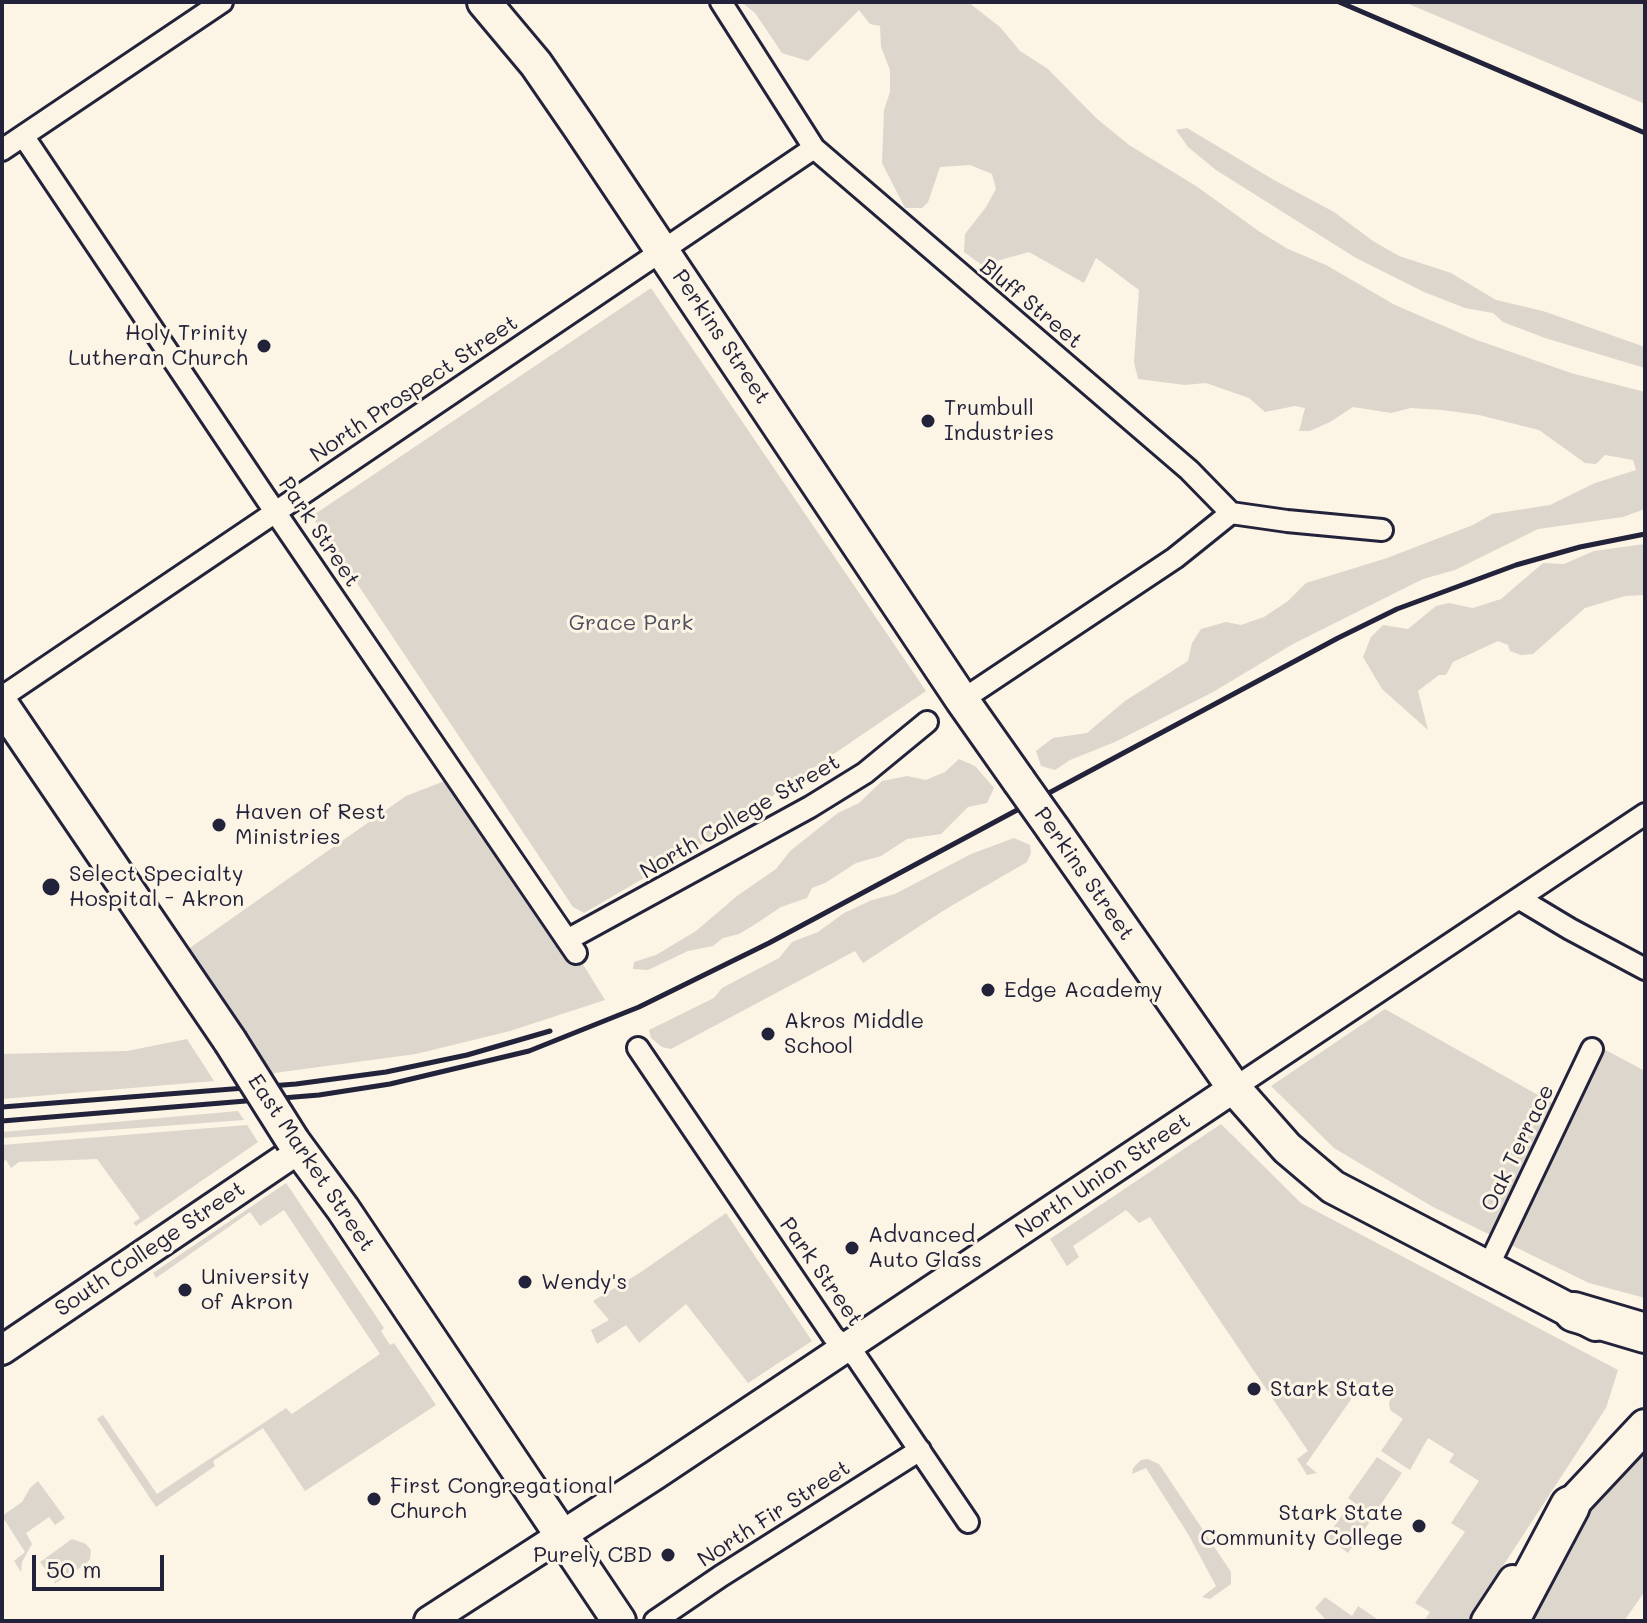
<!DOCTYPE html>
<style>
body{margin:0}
#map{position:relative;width:1647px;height:1623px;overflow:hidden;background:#fcf5e5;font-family:Mali,sans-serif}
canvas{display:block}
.frame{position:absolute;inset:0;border:4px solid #22223b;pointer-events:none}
.scale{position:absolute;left:32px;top:1555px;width:132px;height:36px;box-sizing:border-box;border:4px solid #22223b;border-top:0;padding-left:10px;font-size:24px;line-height:28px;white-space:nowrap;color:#22223b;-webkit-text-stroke:6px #fcf5e5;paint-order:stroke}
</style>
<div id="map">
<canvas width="1647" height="1623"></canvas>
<div class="frame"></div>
<div class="scale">50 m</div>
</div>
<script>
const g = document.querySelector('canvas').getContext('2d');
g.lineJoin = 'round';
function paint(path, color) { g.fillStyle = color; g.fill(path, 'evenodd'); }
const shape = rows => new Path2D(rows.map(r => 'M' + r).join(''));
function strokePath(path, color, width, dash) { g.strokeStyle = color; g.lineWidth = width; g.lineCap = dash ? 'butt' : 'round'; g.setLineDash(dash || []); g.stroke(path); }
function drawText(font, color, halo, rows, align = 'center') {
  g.font = font + ' Mali,sans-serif'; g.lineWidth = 6; g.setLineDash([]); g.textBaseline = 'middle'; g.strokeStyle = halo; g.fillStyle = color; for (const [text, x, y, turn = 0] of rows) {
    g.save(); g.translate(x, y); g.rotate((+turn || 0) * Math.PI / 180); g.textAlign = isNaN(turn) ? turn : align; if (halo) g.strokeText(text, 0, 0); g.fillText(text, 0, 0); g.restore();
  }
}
const green = shape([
 [741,2,968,2,1000,27,1020,51,1048,69,1096,118,1129,145,1196,186,1260,232,1288,249,1326,265,1395,305,1474,339,1571,373,1645,392,1645,509,1623,517,1538,529,1455,570,1423,579,1293,644,1213,692,1115,742,1070,760,1055,770,1041,766,1036,751,1053,738,1087,733,1125,701,1188,661,1192,643,1201,629,1226,622,1241,625,1264,617,1288,601,1306,583,1387,558,1473,525,1492,514,1550,505,1595,483,1636,470,1633,460,1605,455,1596,464,1585,463,1539,430,1479,415,1442,410,1411,408,1391,413,1353,407,1330,422,1310,431,1299,431,1305,408,1295,406,1265,412,1249,398,1206,383,1185,385,1138,379,1134,362,1139,290,1096,258,1084,283,1029,252,982,265,964,252,965,234,986,207,996,189,992,174,970,165,940,167,928,202,922,208,905,208,882,163,884,110,890,92,890,70,881,47,880,26,870,24,859,10,808,61,782,53,755,13],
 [1404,2,1645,2,1645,104],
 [1187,128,1274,180,1334,212,1373,241,1399,256,1451,273,1496,300,1543,311,1645,347,1645,368,1545,338,1503,322,1493,313,1465,308,1424,292,1356,258,1216,170,1188,147,1176,130],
 [651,288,926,691,699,846,584,913,573,907,312,516],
 [1645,544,1645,595,1625,596,1585,608,1533,654,1521,655,1510,651,1508,645,1498,641,1453,662,1446,675,1439,675,1418,691,1428,730,1382,689,1363,657,1371,637,1383,625,1408,629,1436,606,1449,603,1473,608,1501,599,1543,563,1564,564,1594,551],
 [959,759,975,766,994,788,987,803,968,807,941,834,907,839,881,856,856,863,825,883,812,888,807,898,781,907,754,925,739,934,723,938,713,946,688,951,648,970,633,969,634,962,656,955,696,931,737,896,776,869,790,851,838,813,859,803,882,781,907,776,926,780,945,772],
 [455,777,576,953,605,1000,510,1031,416,1054,252,1076,174,959,406,796],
 [1014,838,1030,845,1031,853,1027,862,946,909,863,963,855,951,671,1049,662,1047,651,1038,649,1030,714,998,722,988,779,958,792,942,818,932,844,913,872,900,895,894,971,854],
 [1385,1009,1554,1104,1585,1039,1645,1071,1645,1298,1589,1283,1433,1207,1334,1148,1271,1086],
 [187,1039,214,1081,2,1099,2,1054,127,1051],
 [238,1111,244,1120,2,1138,2,1132],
 [1221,1124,1301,1203,1618,1370,1606,1408,1467,1621,1424,1621,1430,1612,1415,1603,1465,1532,1451,1523,1479,1481,1449,1462,1454,1454,1428,1438,1410,1470,1381,1451,1403,1419,1390,1410,1389,1403,1392,1396,1378,1386,1371,1389,1361,1385,1306,1464,1317,1473,1307,1475,1297,1459,1308,1451,1150,1217,1139,1223,1126,1210,1073,1246,1079,1257,1067,1266,1050,1239],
 [247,1125,258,1142,136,1226,133,1223,140,1218,97,1159,19,1162,11,1168,6,1160,2,1162,2,1145],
 [286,1183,384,1328,381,1331,390,1345,394,1343,436,1405,305,1491,263,1428,213,1461,215,1466,156,1507,97,1419,103,1415,157,1494,286,1408,292,1414,380,1354,284,1210,260,1226,250,1212,156,1278,153,1273],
 [726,1213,812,1341,748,1383,686,1304,639,1343,626,1325,597,1344,591,1330,609,1320,593,1301,641,1272],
 [1645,1440,1645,1591,1624,1621,1519,1621,1575,1522],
 [1377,1457,1402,1473,1373,1516,1348,1498],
 [1148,1459,1159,1464,1231,1572,1231,1584,1210,1599,1202,1597,1216,1586,1188,1534,1146,1468,1132,1474,1133,1468,1141,1460],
 [38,1481,65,1518,55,1525,49,1517,26,1533,32,1544,22,1562,21,1572,14,1561,25,1552,2,1516,22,1502,30,1488],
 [1349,1505,1371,1520,1348,1553,1327,1537],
 [72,1539,86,1544,91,1550,90,1559,86,1564,54,1584,55,1582,40,1562],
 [1325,1597,1352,1616,1358,1606,1380,1621,1327,1621,1315,1608]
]);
const street = shape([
 [721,2,814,148,1189,470,1231,513,1287,521,1382,530],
 [24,137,263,494,576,953],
 [2,150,222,2],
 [2,697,814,148],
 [962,700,1175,558,1231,513],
 [1520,899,1570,929,1645,969],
 [567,940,810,807,865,773,927,722],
 [638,1048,833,1336,857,1358,968,1522],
 [1234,1088,1645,814],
 [1488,1267,1592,1049],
 [655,1621,721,1576,920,1450]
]);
const secondary = shape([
 [2,1350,299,1149],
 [429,1621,655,1475,1234,1088],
 [1486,1621,1513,1580]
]);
const primary = shape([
 [484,2,536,64,580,128,962,700,1019,781],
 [2,705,230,1041],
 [1053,829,1234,1088,1287,1148,1333,1187,1596,1324],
 [293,1141,343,1209,619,1621],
 [1570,1506,1645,1426]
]);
const highway = shape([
 [1574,1312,1645,1333],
 [1509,1621,1570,1506]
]);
const rail = shape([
 [1339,2,1645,133],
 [2,1107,296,1084,386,1072,467,1055,550,1031],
 [2,1121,319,1095,390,1084,529,1051,639,1007,769,943,1338,638,1397,609,1516,565,1580,547,1645,534]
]);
const primaryBridge = shape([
 [1019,781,1053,829],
 [230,1041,293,1141]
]);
const markers = [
 [264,346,8,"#22223b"],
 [928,421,8,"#22223b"],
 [219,825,8,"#22223b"],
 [51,887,10,"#22223b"],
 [988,990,8,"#22223b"],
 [768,1034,8,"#22223b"],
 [852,1248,8,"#22223b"],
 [525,1282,8,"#22223b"],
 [185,1290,8,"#22223b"],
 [1254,1389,8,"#22223b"],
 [374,1499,8,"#22223b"],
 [1419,1526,8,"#22223b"],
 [668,1555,8,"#22223b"]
];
const streetNames = [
 ["Bluff Street",1031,304,40],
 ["Perkins Street",721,337,56],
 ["North Prospect Street",414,389,-34],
 ["Park Street",319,532,56],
 ["North College Street",740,817,-30],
 ["Perkins Street",1084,874,55],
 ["Oak Terrace",1518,1148,-64],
 ["East Market Street",311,1163,56],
 ["North Union Street",1103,1176,-34],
 ["South College Street",150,1249,-34],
 ["Park Street",821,1272,55],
 ["North Fir Street",774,1514,-33]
];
const poiNames = [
 ["Holy Trinity",248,333,"right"],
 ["Lutheran Church",248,358,"right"],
 ["Trumbull",944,408],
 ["Industries",944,433],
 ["Haven of Rest",235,812],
 ["Ministries",235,837],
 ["Select Specialty",69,874],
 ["Hospital - Akron",69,899],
 ["Edge Academy",1004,990],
 ["Akros Middle",784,1021],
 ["School",784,1046],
 ["Advanced",868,1235],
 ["Auto Glass",868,1260],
 ["University",201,1277],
 ["of Akron",201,1302],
 ["Wendy's",541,1282],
 ["Stark State",1270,1389],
 ["First Congregational",390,1486],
 ["Church",390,1511],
 ["Stark State",1403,1513,"right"],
 ["Community College",1403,1538,"right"],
 ["Purely CBD",652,1555,"right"]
];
const parkNames = [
 ["Grace Park",631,623]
];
paint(green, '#dcd6cc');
strokePath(street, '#22223b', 26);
strokePath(secondary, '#22223b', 34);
strokePath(primary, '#22223b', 38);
strokePath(highway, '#22223b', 44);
strokePath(street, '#fcf5e5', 20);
strokePath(secondary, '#fcf5e5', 28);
strokePath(primary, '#fcf5e5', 32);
strokePath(highway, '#fcf5e5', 38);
strokePath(rail, '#22223b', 5);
strokePath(primaryBridge, '#22223b', 38, []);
strokePath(primaryBridge, '#fcf5e5', 32);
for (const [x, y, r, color] of markers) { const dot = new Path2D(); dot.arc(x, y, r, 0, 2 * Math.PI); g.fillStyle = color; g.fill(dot); strokePath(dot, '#fcf5e5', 3); }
drawText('22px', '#22223b', '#fcf5e5', streetNames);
drawText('22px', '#22223b', '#fcf5e5', poiNames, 'left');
drawText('22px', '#504f5f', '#fcf5e5', parkNames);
</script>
